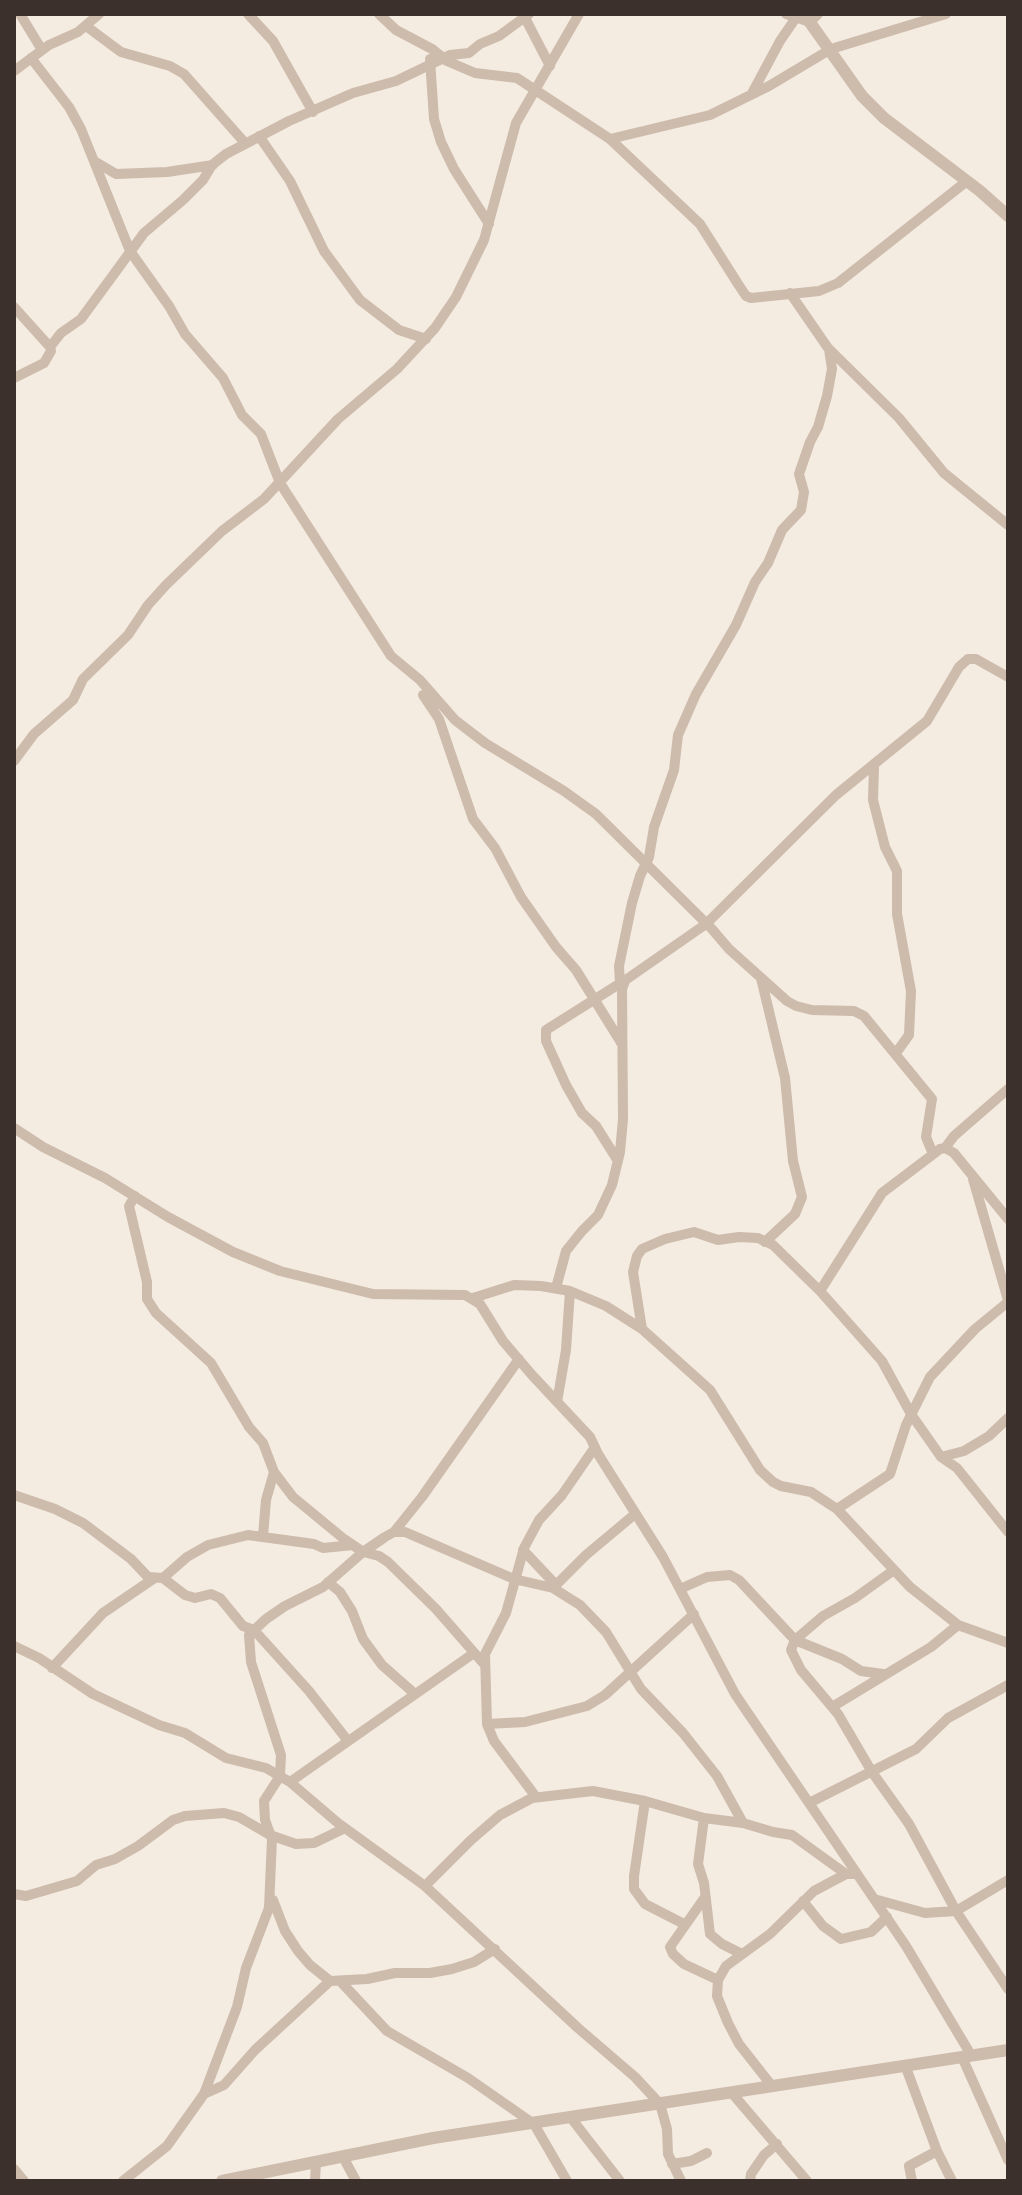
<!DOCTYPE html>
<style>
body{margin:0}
#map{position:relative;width:1022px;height:2195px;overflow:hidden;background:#f4ebe1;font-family:"Noto Sans",sans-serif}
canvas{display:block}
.frame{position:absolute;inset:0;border:16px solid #3b302b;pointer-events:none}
</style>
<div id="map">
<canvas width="1022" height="2195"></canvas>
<div class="frame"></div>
</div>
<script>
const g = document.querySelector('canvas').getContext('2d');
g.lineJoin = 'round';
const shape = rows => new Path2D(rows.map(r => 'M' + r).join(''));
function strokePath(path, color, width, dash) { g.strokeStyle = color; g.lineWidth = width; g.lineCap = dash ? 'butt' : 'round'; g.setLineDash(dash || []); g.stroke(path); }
const minor = shape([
 [20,14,42,50],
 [248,14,273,41,313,112],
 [379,14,396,30,432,49,447,61,475,73,517,78,610,139,700,224,738,284,746,296,751,298,819,291,838,283,967,181],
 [523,14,550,66],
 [786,14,810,22,818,14],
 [86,26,121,52,170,66,184,74,245,143],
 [31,58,69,107,81,129,130,251,169,306,185,334,223,378,242,415,261,434,280,483,391,656,420,680,455,720,485,743,564,791,596,814,711,928,729,949,787,1001,796,1006,812,1010,854,1011,864,1016,932,1099,926,1137,933,1154],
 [430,59,434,119,441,142,454,169,489,224],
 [14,71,49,45,78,32,99,14],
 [751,95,780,41,795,19],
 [259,136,290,181,324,251,360,300,399,330,426,339],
 [610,139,710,115,769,86,831,49,946,14],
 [94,161,116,174,167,172,213,165],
 [790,293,828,348,899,418,944,473,1008,525],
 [14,307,50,347,61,333,81,319,144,233,183,200,203,180,212,165,226,154,289,121,353,93,396,81,450,55,469,53,480,44,499,36,529,14],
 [14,378,44,363,51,351,50,347],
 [423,695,439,719,473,819,495,848,521,897,556,947,576,970,622,1044],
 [14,761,34,734,73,700,83,679,128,635,148,605,166,585,222,531,264,499,338,419,397,369,435,328,456,297,484,240,516,123,579,14],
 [874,766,873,800,885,847,897,871,897,914,911,991,909,1035,896,1053],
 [761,978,785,1078,793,1161,802,1197,795,1214,765,1242],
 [620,983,619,966,632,903,640,876,649,857,654,827,674,770,678,735,696,694,736,625,755,582,768,563,782,530,801,510,804,492,799,474,810,442,818,427,827,396,832,369,829,349],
 [14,1128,43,1147,105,1178,168,1217,233,1252,280,1271,373,1294,465,1295,480,1304,503,1341,532,1375,590,1437,598,1454,663,1557,735,1694,906,1946,971,2055],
 [945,1148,954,1136,1008,1089],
 [618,1161,596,1126,582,1113,566,1085,546,1041,546,1030,627,979,706,924,836,795,927,721,959,667,968,659,976,659,1008,677],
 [973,1179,1008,1300],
 [135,1196,129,1206,147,1282,147,1299,156,1313,211,1363,249,1427,263,1443,274,1472,293,1497,344,1539,363,1552,379,1556,388,1562,436,1609,484,1664],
 [556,1288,566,1251,582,1231,598,1215,612,1185,620,1152,623,1119,622,989,625,981],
 [820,1291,882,1193,940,1149,945,1148,954,1153,1008,1219],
 [473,1298,514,1285,541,1286,570,1291,606,1306,642,1329,710,1390,760,1470,773,1482,781,1486,811,1492,837,1509,910,1587,958,1625,1008,1643],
 [642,1329,633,1272,637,1256,642,1249,665,1239,694,1232,718,1240,739,1237,758,1238,773,1245,820,1291,882,1361,911,1414,941,1457,957,1468,1008,1532],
 [557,1402,566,1350,570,1291],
 [941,1457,964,1451,989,1436,1008,1418],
 [14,1495,55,1509,83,1523,131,1559,148,1577,163,1578,185,1595,195,1598,211,1594,220,1598,243,1626,254,1630,309,1691,348,1741],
 [837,1509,890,1474,906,1425,930,1377,975,1329,1008,1302],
 [394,1532,422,1497,519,1359],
 [263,1536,266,1500,274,1472],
 [523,1550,556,1585],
 [894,1570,855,1598,823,1616,795,1640,791,1650,801,1670,838,1714,872,1772,909,1824,956,1911,1008,1989],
 [163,1578,187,1557,208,1545,248,1535,314,1544,323,1548,353,1545],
 [328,1582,340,1592,352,1611,363,1639,382,1665,415,1694],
 [553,1588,586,1555,635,1514],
 [680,1589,707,1577,730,1575,739,1580,795,1640,842,1659,861,1671,883,1674],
 [14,1646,39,1658,93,1694,159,1725,185,1733,226,1758,266,1768,290,1782,338,1823,425,1886,578,2028,635,2077,660,2104,667,2129,668,2154,681,2181],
 [52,1668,103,1613,153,1579],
 [832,1707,931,1647,958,1625],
 [487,1724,525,1722,587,1706,605,1695,694,1614],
 [290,1782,474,1653],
 [536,1797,494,1741,487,1724,485,1654,506,1613,524,1548,539,1520,562,1495,595,1447],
 [645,1801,634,1876,634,1889,645,1904,684,1924],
 [809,1803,916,1749,948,1718,1008,1685],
 [704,1818,698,1864,704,1883,710,1934,722,1944,742,1954],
 [425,1886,471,1840,500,1815,532,1798,593,1791,645,1801,704,1818,743,1823,773,1832,792,1835,846,1874,857,1874],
 [14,1894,26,1896,77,1881,96,1865,115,1859,138,1846,173,1820,185,1816,224,1813,239,1817,270,1835,296,1844,314,1843,345,1828],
 [705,1897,670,1947,673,1954,684,1964,718,1980],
 [874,1899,925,1913,956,1911,1008,1880],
 [273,1900,285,1931,298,1951,310,1965,330,1981,367,1979,395,1973,430,1973,452,1969,474,1962,495,1949],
 [803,1901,823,1926,841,1939,871,1932,887,1917],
 [341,1982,387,2031,468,2078,534,2124,567,2181],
 [962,2057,1008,2160],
 [905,2065,937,2151,952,2181],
 [772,2086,739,2044,728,2023,717,1996,718,1980,726,1966,770,1934,814,1891,846,1874],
 [731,2092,807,2181],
 [204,2094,224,2085,255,2050,330,1981],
 [571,2118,620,2181],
 [343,2157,356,2181],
 [672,2164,691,2161,707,2153],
 [14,2169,24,2181],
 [123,2181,167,2146,204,2094,237,2007,246,1968,269,1908,272,1839,265,1820,264,1801,280,1776,281,1755,251,1662,249,1635,266,1619,285,1606,323,1587,363,1552,385,1537,394,1532,405,1532,514,1579,553,1588,580,1605,606,1632,641,1689,683,1733,717,1776,743,1823],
 [315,2181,316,2162],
 [750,2181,751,2174,764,2155,777,2144],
 [912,2181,909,2166,937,2151]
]);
const tertiary = shape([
 [804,14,862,96,884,118,980,191,1008,216],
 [222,2181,433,2138,1008,2050]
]);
strokePath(minor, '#cdbbac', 10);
strokePath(tertiary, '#cdbbac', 12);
</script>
